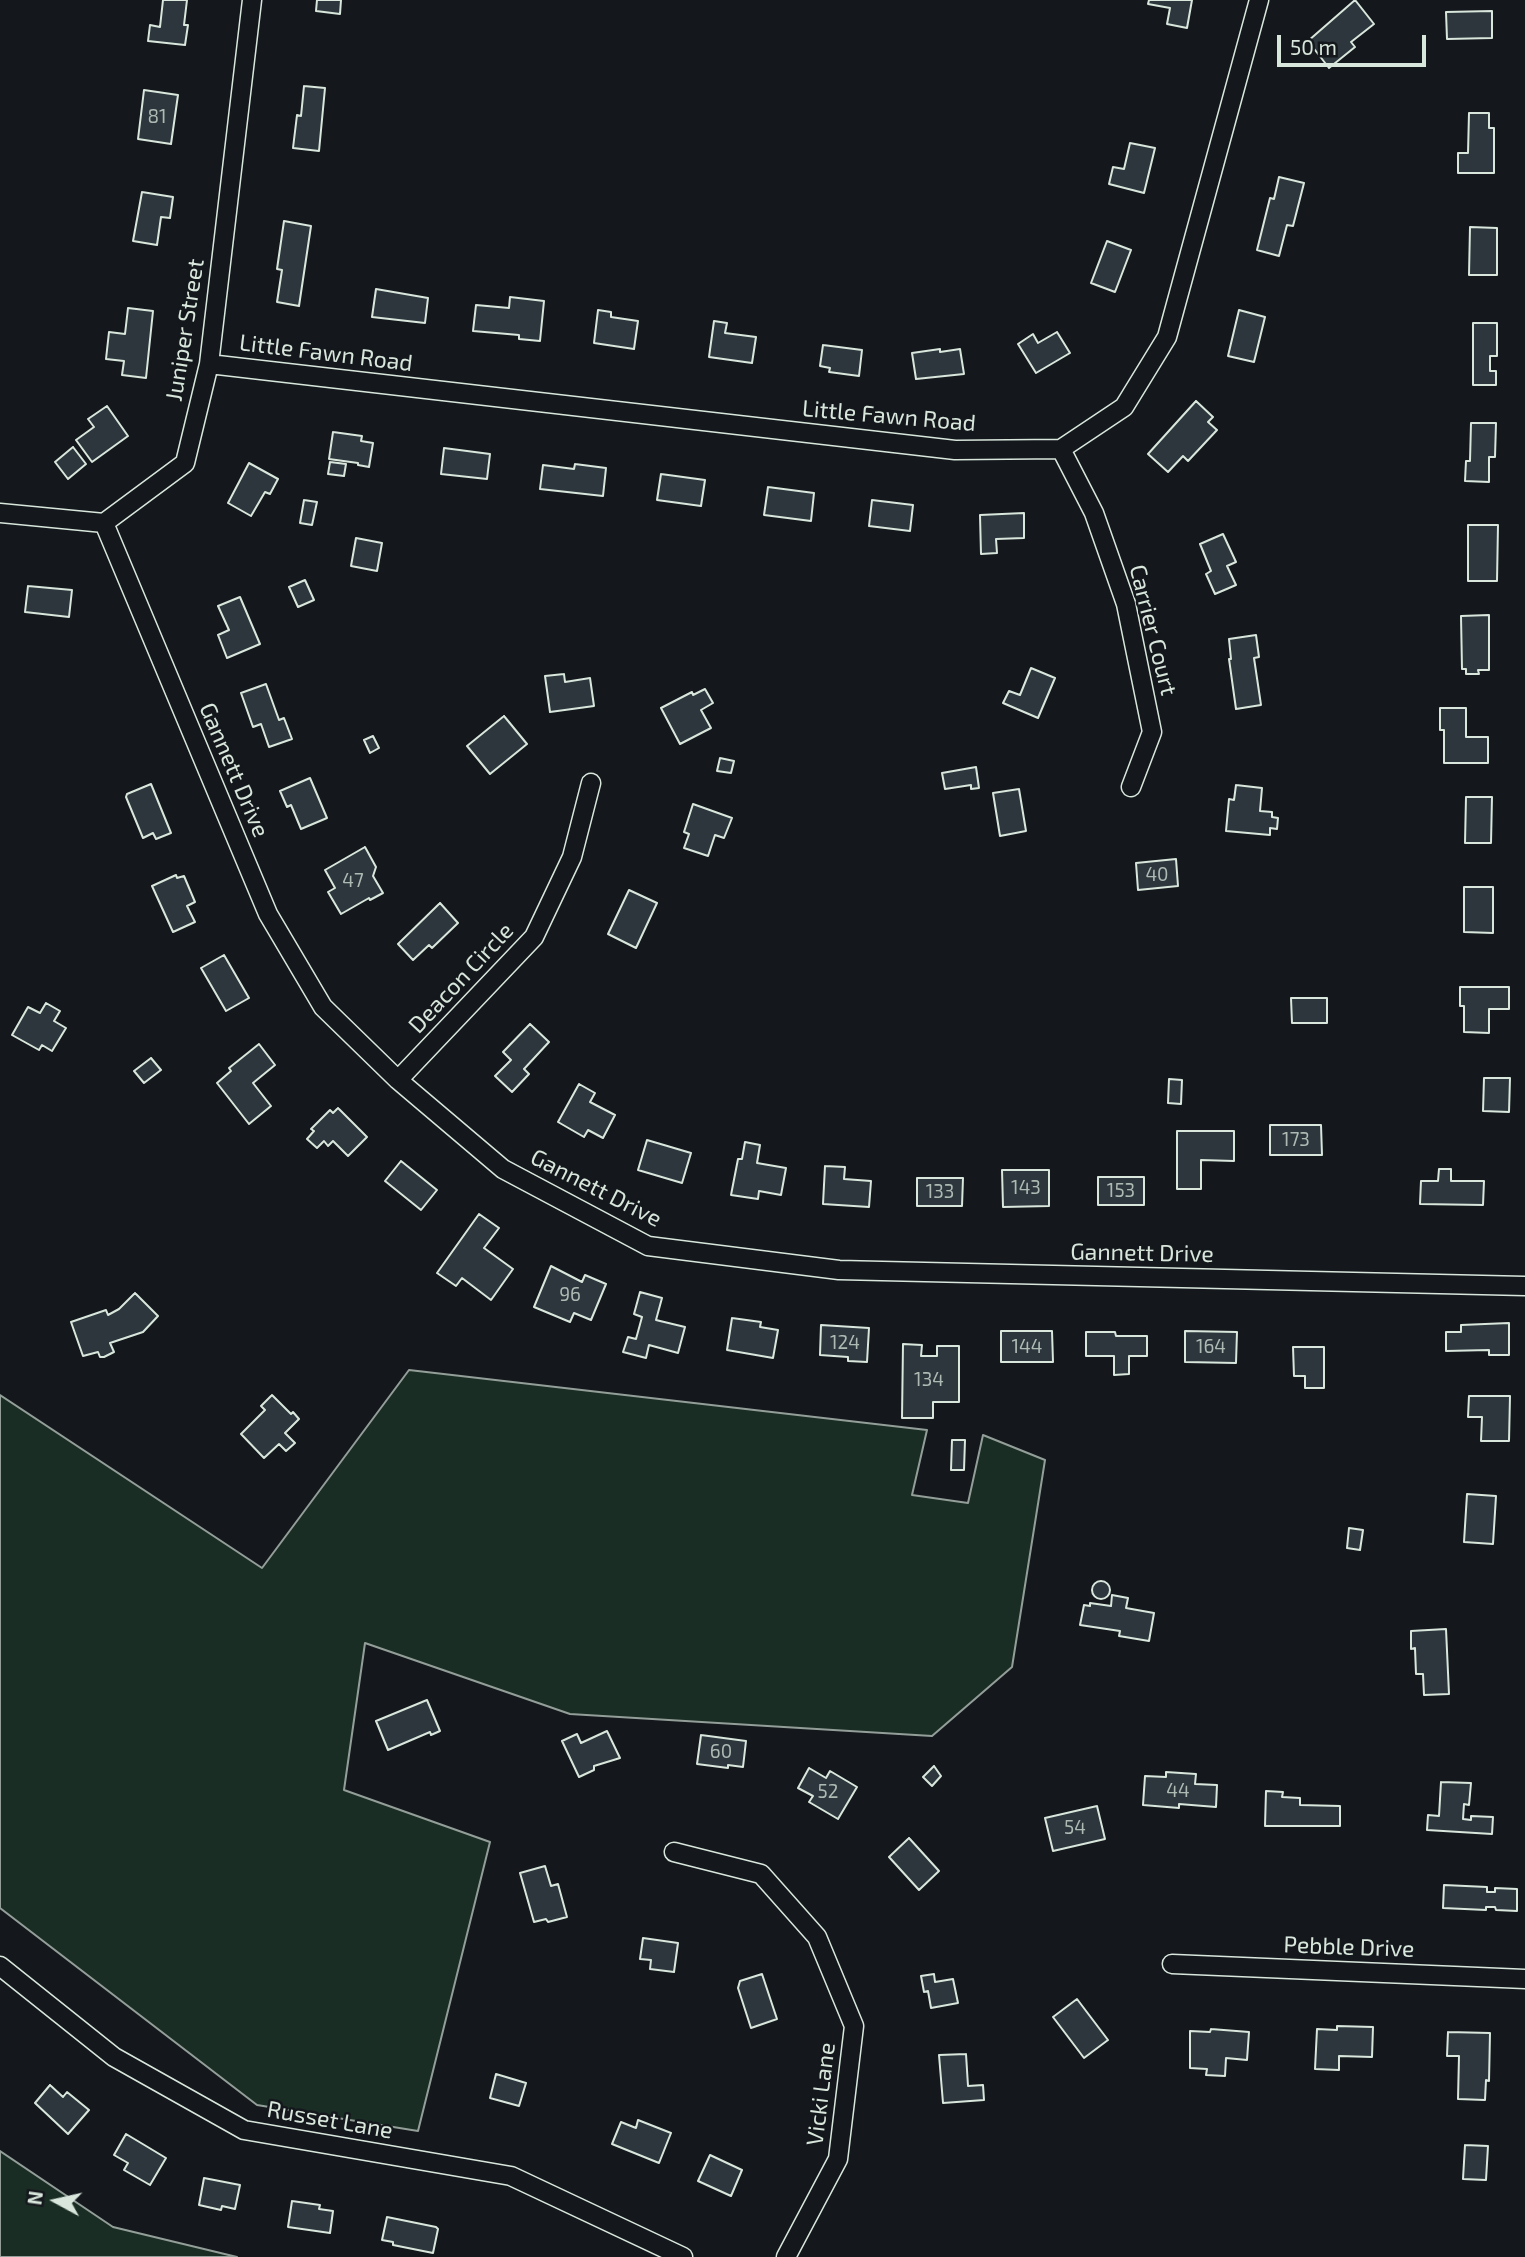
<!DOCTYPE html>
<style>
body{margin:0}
#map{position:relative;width:1525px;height:2257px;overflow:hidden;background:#14181c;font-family:"Exo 2",sans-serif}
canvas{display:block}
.north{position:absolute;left:21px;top:2166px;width:70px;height:70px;-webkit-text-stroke:5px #14181c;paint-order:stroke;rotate:278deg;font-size:19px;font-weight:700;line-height:28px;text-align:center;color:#d8e6dc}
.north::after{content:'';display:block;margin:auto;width:24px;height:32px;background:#d8e6dc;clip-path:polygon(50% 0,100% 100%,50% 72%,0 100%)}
.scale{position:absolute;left:1277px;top:35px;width:149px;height:32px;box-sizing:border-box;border:4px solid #d8e6dc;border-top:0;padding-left:9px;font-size:21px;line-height:24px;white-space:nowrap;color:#d8e6dc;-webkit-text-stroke:5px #14181c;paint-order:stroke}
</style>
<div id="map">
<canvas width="1525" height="2257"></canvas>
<div class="north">N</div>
<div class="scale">50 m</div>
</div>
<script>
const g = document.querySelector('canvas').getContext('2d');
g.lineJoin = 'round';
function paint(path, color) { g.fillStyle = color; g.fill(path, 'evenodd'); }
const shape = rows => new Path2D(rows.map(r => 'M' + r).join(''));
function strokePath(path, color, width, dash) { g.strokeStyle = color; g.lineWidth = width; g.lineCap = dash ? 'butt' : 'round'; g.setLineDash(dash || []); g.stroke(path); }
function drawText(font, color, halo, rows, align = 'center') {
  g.font = font + ' "Exo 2",sans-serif'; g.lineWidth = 5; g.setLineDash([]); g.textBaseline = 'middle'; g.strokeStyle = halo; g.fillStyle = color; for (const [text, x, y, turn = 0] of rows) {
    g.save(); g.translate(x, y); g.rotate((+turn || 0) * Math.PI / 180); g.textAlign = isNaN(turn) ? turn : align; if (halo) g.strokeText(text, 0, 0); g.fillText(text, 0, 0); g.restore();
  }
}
const green = shape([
 [409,1370,927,1430,912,1495,968,1503,983,1435,1045,1460,1012,1667,932,1736,570,1714,365,1643,344,1790,490,1842,418,2131,257,2105,0,1908,0,1395,262,1568,409,1370],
 [0,2151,113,2227,237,2257,0,2257,0,2151]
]);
const building = shape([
 [163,0,187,0,184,25,188,25,185,45,148,41,150,25,160,27,163,0],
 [317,0,341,0,340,14,316,11,317,0],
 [1149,0,1192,0,1187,28,1167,24,1170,8,1148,4,1149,0],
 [1355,0,1374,24,1351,42,1355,47,1329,68,1308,41,1355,0],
 [1492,11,1492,38,1447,39,1446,12,1492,11],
 [304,86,325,88,319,151,293,148,297,115,301,116,304,86],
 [144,90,178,95,171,144,138,139,144,90],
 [1469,113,1489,113,1489,128,1494,128,1494,173,1458,173,1458,153,1468,153,1469,113],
 [1130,143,1155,148,1144,193,1109,184,1113,167,1124,169,1130,143],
 [1279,177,1304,183,1293,226,1287,225,1279,256,1257,250,1270,198,1274,199,1279,177],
 [142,192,173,197,170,218,161,217,157,245,133,241,142,192],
 [284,221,311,226,299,306,277,302,282,270,277,269,284,221],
 [1470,227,1497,228,1497,275,1469,275,1470,227],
 [1107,241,1131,250,1115,292,1091,283,1107,241],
 [376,289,428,298,425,323,372,317,376,289],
 [510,297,544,301,540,341,519,339,519,335,473,331,476,305,509,308,510,297],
 [128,308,153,311,146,378,122,375,124,361,106,359,109,332,125,334,128,308],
 [598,310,611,312,611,317,638,321,634,349,594,343,598,310],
 [1239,310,1265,317,1254,362,1228,356,1239,310],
 [714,321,727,323,725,333,756,337,752,363,709,357,714,321],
 [1473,323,1497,323,1497,356,1490,356,1490,371,1496,371,1496,385,1473,385,1473,323],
 [1057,332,1070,353,1036,373,1018,344,1033,334,1038,343,1057,332],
 [823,345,862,350,859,376,829,372,830,368,820,366,823,345],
 [940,349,940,352,960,349,964,374,916,379,912,353,940,349],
 [1196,401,1213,417,1208,422,1217,430,1188,461,1183,456,1168,472,1148,454,1196,401],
 [107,406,128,436,92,462,76,440,94,427,88,419,107,406],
 [1471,423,1496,423,1495,457,1489,457,1489,482,1465,481,1466,461,1470,461,1471,423],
 [333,432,362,436,361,441,373,443,369,467,358,465,358,463,329,459,333,432],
 [73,447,86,464,68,479,55,462,73,447],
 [444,448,490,454,487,479,441,474,444,448],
 [330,462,346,464,344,476,328,474,330,462],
 [249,463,278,479,270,494,265,492,251,516,228,503,249,463],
 [575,464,606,468,603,496,540,489,543,465,574,469,575,464],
 [661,474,705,480,701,506,657,500,661,474],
 [768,487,814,493,811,521,764,515,768,487],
 [304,500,317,502,312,525,300,523,304,500],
 [872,500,913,505,910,531,869,526,872,500],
 [1024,513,1024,538,996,539,997,553,981,554,980,515,1024,513],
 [1468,525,1498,525,1497,581,1468,581,1468,525],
 [1223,534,1236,562,1227,566,1236,585,1215,594,1206,574,1211,571,1200,544,1223,534],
 [356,538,382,543,377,571,351,566,356,538],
 [305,580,314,600,298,607,289,587,305,580],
 [28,586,72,590,69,617,25,612,28,586],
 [240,597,260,644,227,658,218,635,229,630,218,606,240,597],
 [1489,615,1489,670,1478,670,1479,674,1466,674,1466,669,1462,669,1461,616,1489,615],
 [1256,635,1259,657,1254,658,1261,705,1236,709,1229,659,1231,659,1229,639,1256,635],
 [1031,668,1055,678,1038,718,1003,703,1009,691,1020,695,1031,668],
 [564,674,565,682,590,678,594,706,550,712,545,676,564,674],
 [266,684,279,720,284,718,292,739,269,747,261,724,253,727,241,693,266,684],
 [705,689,713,703,701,710,711,728,680,744,661,708,692,692,693,695,705,689],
 [1440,708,1466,708,1466,737,1488,737,1488,763,1444,763,1444,730,1440,730,1440,708],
 [504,716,527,744,490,774,467,746,504,716],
 [373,736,379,748,370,753,364,740,373,736],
 [720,758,734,761,731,773,717,771,720,758],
 [976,767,979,788,971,789,971,785,945,789,942,773,976,767],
 [310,778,327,818,301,829,291,805,287,807,280,791,310,778],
 [151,784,171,833,156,839,153,833,143,838,126,797,127,794,151,784],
 [1236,785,1262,788,1260,811,1272,812,1272,817,1278,818,1277,829,1270,828,1270,835,1226,831,1229,799,1234,800,1236,785],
 [1019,789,1026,831,1000,836,993,793,1019,789],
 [1466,797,1492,797,1491,843,1465,843,1466,797],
 [693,804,732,818,724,838,715,835,708,856,684,848,689,834,684,832,693,804],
 [365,847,376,867,373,876,383,893,370,900,369,898,341,914,328,892,335,888,325,870,365,847],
 [1176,859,1178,886,1138,890,1136,863,1176,859],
 [176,875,177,878,184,876,195,902,187,906,195,922,173,932,152,886,176,875],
 [1464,887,1493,887,1493,933,1464,932,1464,887],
 [629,890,657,903,636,948,608,934,629,890],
 [440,903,458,923,432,948,429,945,413,960,398,944,440,903],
 [224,955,249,998,226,1011,201,968,224,955],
 [1460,987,1509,987,1509,1009,1489,1009,1489,1033,1464,1032,1464,1006,1460,1006,1460,987],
 [1291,998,1327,998,1327,1023,1292,1023,1291,998],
 [46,1003,60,1011,54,1021,66,1028,52,1051,42,1045,39,1050,12,1035,28,1007,40,1013,46,1003],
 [530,1024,549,1042,524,1069,529,1074,512,1092,495,1076,511,1060,503,1052,530,1024],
 [259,1044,275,1065,253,1083,271,1106,249,1124,217,1083,231,1071,229,1068,259,1044],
 [151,1058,161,1070,144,1083,134,1071,151,1058],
 [1484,1078,1510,1078,1509,1112,1483,1111,1484,1078],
 [1169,1079,1182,1080,1181,1104,1168,1103,1169,1079],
 [579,1084,595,1093,590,1102,615,1115,603,1138,588,1130,584,1137,558,1122,579,1084],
 [338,1108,367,1137,348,1156,333,1141,328,1146,324,1141,317,1148,307,1139,314,1131,311,1129,330,1110,333,1113,338,1108],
 [1270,1125,1321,1125,1322,1155,1270,1155,1270,1125],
 [1177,1131,1234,1131,1234,1161,1201,1160,1201,1189,1177,1189,1177,1131],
 [647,1140,691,1153,682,1183,638,1170,647,1140],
 [745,1142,760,1145,757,1163,786,1168,781,1195,759,1191,758,1199,731,1195,738,1159,742,1159,745,1142],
 [401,1161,437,1190,421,1210,385,1181,401,1161],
 [825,1166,845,1167,844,1179,871,1181,869,1207,823,1204,825,1166],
 [1439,1169,1451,1169,1451,1181,1484,1181,1483,1205,1420,1204,1421,1181,1438,1181,1439,1169],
 [1002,1170,1049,1170,1049,1206,1003,1207,1002,1170],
 [1098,1177,1144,1177,1144,1205,1098,1205,1098,1177],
 [917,1178,963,1178,962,1206,917,1206,917,1178],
 [479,1214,499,1228,484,1248,513,1269,491,1300,462,1278,456,1286,437,1273,479,1214],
 [551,1266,582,1282,585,1275,606,1284,591,1320,574,1313,570,1322,534,1307,551,1266],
 [640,1292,662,1298,656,1320,685,1327,678,1353,649,1345,646,1358,623,1352,628,1337,636,1339,642,1317,634,1314,640,1292],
 [135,1293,158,1316,143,1332,110,1343,114,1352,104,1357,100,1357,98,1352,83,1356,71,1322,106,1310,108,1315,119,1309,135,1293],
 [732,1318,761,1322,760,1327,778,1330,773,1358,727,1350,732,1318],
 [1509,1323,1509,1355,1489,1355,1489,1350,1446,1351,1446,1332,1461,1332,1461,1325,1509,1323],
 [821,1325,869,1328,867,1362,848,1361,848,1357,820,1355,821,1325],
 [1001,1331,1052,1331,1053,1362,1001,1362,1001,1331],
 [1185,1331,1237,1332,1236,1363,1185,1362,1185,1331],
 [1086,1332,1115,1332,1116,1336,1147,1336,1147,1356,1129,1356,1129,1374,1114,1375,1114,1356,1086,1356,1086,1332],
 [903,1344,922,1345,921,1356,937,1356,937,1346,959,1346,959,1402,933,1402,933,1418,902,1418,903,1344],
 [1293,1347,1324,1347,1324,1388,1305,1388,1305,1376,1294,1376,1293,1347],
 [272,1395,291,1414,293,1412,299,1419,285,1433,295,1443,286,1451,279,1444,264,1458,241,1434,265,1410,261,1406,272,1395],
 [1469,1396,1510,1396,1509,1441,1481,1441,1482,1417,1468,1417,1469,1396],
 [952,1440,965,1440,964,1470,951,1470,952,1440],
 [1467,1494,1496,1496,1493,1544,1464,1542,1467,1494],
 [1349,1528,1363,1530,1360,1550,1347,1548,1349,1528],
 '1092 1590a9 9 0 1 1 18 0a9 9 0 1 1-18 0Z',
 [1112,1595,1128,1598,1126,1608,1154,1613,1149,1641,1119,1636,1120,1631,1080,1625,1084,1605,1090,1606,1090,1603,1111,1606,1112,1595],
 [1446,1629,1449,1694,1424,1695,1423,1674,1416,1674,1415,1648,1411,1649,1411,1631,1446,1629],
 [427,1700,440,1731,431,1735,430,1732,388,1750,376,1721,427,1700],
 [607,1731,620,1758,594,1766,594,1770,579,1777,562,1741,577,1734,581,1743,607,1731],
 [701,1735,746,1741,743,1767,728,1765,728,1768,697,1764,701,1735],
 [934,1766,941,1776,932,1786,923,1777,934,1766],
 [809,1768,826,1778,830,1771,857,1787,838,1819,809,1802,813,1796,798,1788,809,1768],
 [1166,1772,1196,1774,1195,1784,1217,1785,1216,1807,1179,1804,1179,1808,1143,1805,1145,1776,1166,1777,1166,1772],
 [1441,1782,1471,1783,1469,1805,1464,1804,1463,1819,1471,1820,1471,1816,1493,1817,1492,1834,1427,1830,1428,1815,1439,1816,1441,1782],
 [1266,1791,1283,1792,1282,1797,1300,1798,1300,1805,1340,1806,1340,1826,1265,1826,1266,1791],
 [1097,1806,1105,1839,1053,1851,1045,1818,1097,1806],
 [909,1838,939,1871,919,1890,889,1857,909,1838],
 [545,1866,551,1886,558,1884,567,1917,548,1922,546,1919,534,1922,520,1873,545,1866],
 [1444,1885,1487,1887,1487,1892,1495,1892,1495,1888,1517,1889,1517,1911,1496,1910,1495,1907,1486,1907,1486,1910,1443,1908,1444,1885],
 [643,1938,678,1943,674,1972,650,1969,651,1960,640,1959,643,1938],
 [762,1974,777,2019,751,2028,738,1988,740,1981,762,1974],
 [934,1974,935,1982,953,1979,958,2003,931,2008,928,1991,924,1992,921,1976,934,1974],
 [1077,1999,1108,2040,1084,2058,1053,2017,1077,1999],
 [1337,2026,1373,2027,1372,2057,1339,2056,1339,2070,1315,2069,1317,2029,1337,2030,1337,2026],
 [1211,2029,1249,2032,1247,2060,1226,2058,1225,2076,1206,2075,1207,2069,1190,2068,1190,2031,1210,2032,1211,2029],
 [1448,2032,1490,2033,1489,2081,1486,2080,1485,2100,1458,2099,1459,2056,1447,2056,1448,2032],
 [966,2054,968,2086,983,2085,984,2100,943,2103,939,2055,966,2054],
 [496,2074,526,2083,519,2106,490,2098,496,2074],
 [50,2085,63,2097,67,2092,89,2110,68,2134,35,2103,50,2085],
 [638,2120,671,2133,659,2163,612,2144,621,2122,636,2128,638,2120],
 [126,2134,166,2158,150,2185,124,2170,128,2163,114,2155,126,2134],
 [1465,2145,1488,2146,1486,2180,1463,2179,1465,2145],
 [710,2155,742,2170,731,2196,698,2181,710,2155],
 [204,2178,240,2185,235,2209,222,2206,221,2210,199,2205,204,2178],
 [292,2201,320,2205,319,2209,333,2211,330,2233,288,2227,292,2201],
 [387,2217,436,2227,438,2229,433,2253,393,2245,393,2242,382,2240,387,2217]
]);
const street = shape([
 [209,364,955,450,1061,449,1124,407,1167,337,1259,0],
 [1061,449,1094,513,1126,604,1152,732,1131,787],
 [0,513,104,523,185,463,209,364,252,0],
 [104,523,268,914,323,1007,398,1080,503,1169,648,1246,839,1270,1525,1286],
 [398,1080,534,937,572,857,591,783],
 [674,1852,761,1874,817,1937,854,2026,838,2159,786,2257],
 [1172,1964,1525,1979],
 [0,1966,114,2057,244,2130,511,2176,683,2257]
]);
const numberNames = [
 ["81",157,117],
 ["40",1157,875],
 ["47",353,881],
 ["173",1296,1140],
 ["143",1026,1188],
 ["153",1121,1191],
 ["133",940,1192],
 ["96",570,1295],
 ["124",845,1343],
 ["144",1027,1347],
 ["164",1211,1347],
 ["134",929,1380],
 ["60",721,1752],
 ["44",1178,1791],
 ["52",828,1792],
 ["54",1075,1828]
];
const streetNames = [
 ["Juniper Street",185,330,-81],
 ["Little Fawn Road",326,353,7],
 ["Little Fawn Road",889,416,5],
 ["Carrier Court",1153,630,76],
 ["Gannett Drive",234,770,67],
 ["Deacon Circle",461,978,-47],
 ["Gannett Drive",596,1188,27],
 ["Gannett Drive",1142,1253,1],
 ["Pebble Drive",1349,1947,2],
 ["Vicki Lane",821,2094,-83],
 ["Russet Lane",330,2120,10]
];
paint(green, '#1a2d24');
strokePath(green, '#939e99', 2);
paint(building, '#2c363c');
strokePath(building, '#d8e6dc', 2);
strokePath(street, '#d8e6dc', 21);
strokePath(street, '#14181c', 18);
drawText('19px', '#adbab4', null, numberNames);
drawText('23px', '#d8e6dc', '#14181c', streetNames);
</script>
